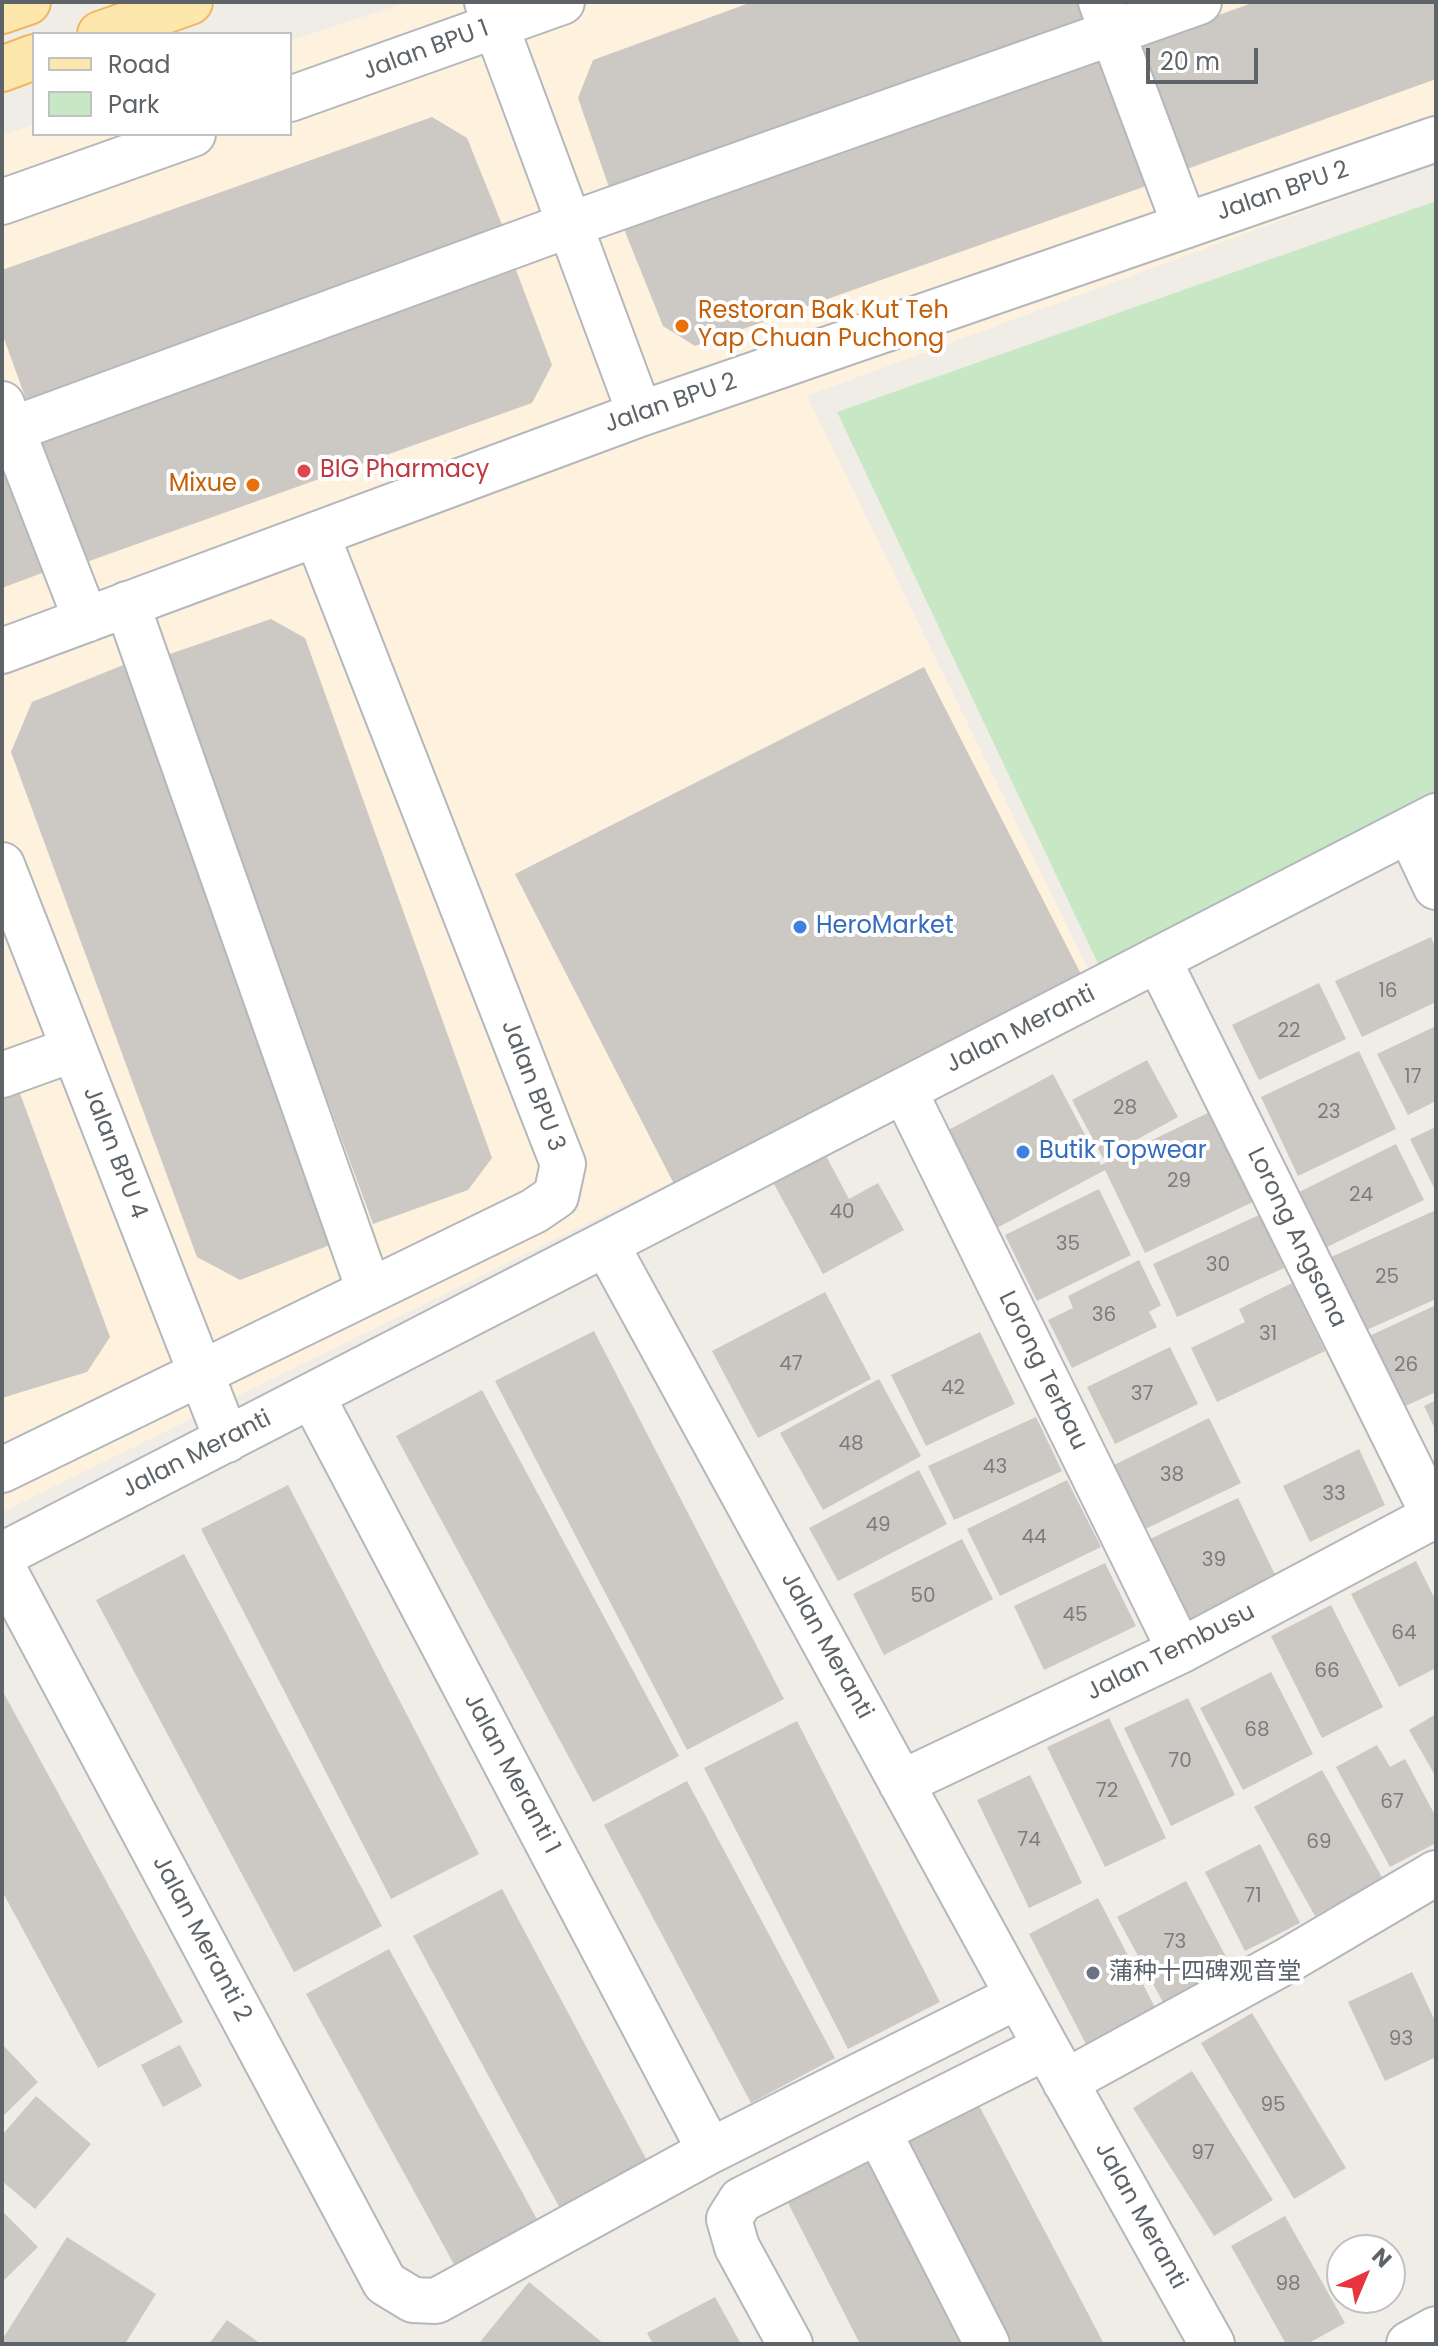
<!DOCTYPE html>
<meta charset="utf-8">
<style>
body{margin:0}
#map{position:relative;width:1438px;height:2346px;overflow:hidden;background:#f0ede7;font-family:Poppins,sans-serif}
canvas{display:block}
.frame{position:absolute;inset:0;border:4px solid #5e6367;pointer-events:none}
.legend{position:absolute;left:32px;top:32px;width:260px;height:104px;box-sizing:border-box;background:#fff;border:2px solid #bfc1c2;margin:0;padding:10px 14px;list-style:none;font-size:24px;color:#5e6367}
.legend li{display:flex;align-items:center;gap:16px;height:40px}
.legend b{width:40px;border:2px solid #bfc1c2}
.north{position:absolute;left:1326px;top:2234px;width:80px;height:80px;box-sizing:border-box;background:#fff;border:2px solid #bfc1c2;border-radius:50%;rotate:44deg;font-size:22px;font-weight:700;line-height:32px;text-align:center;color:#5e6367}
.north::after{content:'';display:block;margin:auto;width:28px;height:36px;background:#e8343d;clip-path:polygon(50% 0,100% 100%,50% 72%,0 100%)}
.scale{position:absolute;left:1146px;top:48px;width:112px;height:36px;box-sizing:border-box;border:4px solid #5e6367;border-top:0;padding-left:10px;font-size:24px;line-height:28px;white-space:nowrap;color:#5e6367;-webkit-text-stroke:6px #fff;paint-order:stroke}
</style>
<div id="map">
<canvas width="1438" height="2346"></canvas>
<div class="frame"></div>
<ul class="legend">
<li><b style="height:10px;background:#fee7ad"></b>Road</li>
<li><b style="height:22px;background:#c8e7c4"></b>Park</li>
</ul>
<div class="north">N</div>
<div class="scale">20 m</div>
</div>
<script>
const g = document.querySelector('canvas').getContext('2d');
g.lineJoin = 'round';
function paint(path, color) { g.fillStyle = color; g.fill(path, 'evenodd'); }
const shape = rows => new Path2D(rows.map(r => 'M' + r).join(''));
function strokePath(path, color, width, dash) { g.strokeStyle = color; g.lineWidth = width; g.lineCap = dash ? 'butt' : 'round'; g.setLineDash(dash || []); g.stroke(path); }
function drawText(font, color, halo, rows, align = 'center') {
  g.font = font + ' Poppins,"Noto Sans SC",sans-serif'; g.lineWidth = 8; g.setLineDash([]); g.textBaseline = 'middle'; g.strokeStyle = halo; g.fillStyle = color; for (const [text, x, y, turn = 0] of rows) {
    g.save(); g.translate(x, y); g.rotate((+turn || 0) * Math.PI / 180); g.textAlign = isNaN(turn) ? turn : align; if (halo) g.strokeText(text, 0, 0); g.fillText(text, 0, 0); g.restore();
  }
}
const commercial = shape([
 [408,2,1436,2,1436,163,807,396,1091,975,2,1512,2,136,34,125,34,134,290,134,290,41]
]);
const green = shape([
 [1436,201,1436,799,1102,972,837,412]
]);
const building = shape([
 [752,2,1083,2,1089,18,610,190,578,98,593,60],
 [1255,2,1436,2,1436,79,1184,170,1137,44],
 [1104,58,1149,185,695,346,663,326,624,229],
 [432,117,467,138,505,232,27,402,2,333,2,270],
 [516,270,552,365,532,403,81,564,37,441],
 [2,446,50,570,2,588],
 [271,619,305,638,492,1158,468,1190,373,1224,164,656],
 [128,663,335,1243,240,1280,197,1257,11,752,32,702],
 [924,667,1084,980,675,1186,515,874],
 [1431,937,1436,949,1436,1002,1362,1037,1335,981],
 [1319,983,1346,1039,1259,1080,1232,1025],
 [1436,1026,1436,1101,1408,1115,1377,1054],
 [1359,1051,1396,1129,1298,1176,1261,1097],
 [1147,1060,1178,1117,1103,1158,1072,1100],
 [1053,1074,1101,1165,1212,1111,1255,1201,1145,1253,1105,1170,993,1230,941,1134],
 [18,1088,110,1337,87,1372,2,1398,2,1094],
 [1436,1127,1436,1192,1410,1139],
 [1396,1144,1424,1200,1325,1248,1297,1193],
 [826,1156,849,1199,878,1183,904,1230,823,1274,774,1184],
 [1099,1189,1131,1255,1037,1301,1005,1235],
 [1436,1210,1436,1299,1362,1332,1329,1258],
 [1259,1215,1284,1268,1177,1317,1153,1264],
 [1139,1260,1161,1305,1149,1312,1157,1327,1072,1368,1048,1320,1073,1308,1068,1296],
 [1292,1283,1325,1351,1217,1402,1191,1348,1245,1322,1239,1309],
 [825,1292,871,1379,758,1438,712,1351],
 [1436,1305,1436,1392,1397,1410,1363,1339],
 [594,1331,784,1699,687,1750,495,1381],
 [980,1332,1015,1404,926,1446,891,1375],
 [1170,1347,1198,1404,1115,1444,1087,1387],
 [879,1379,921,1456,823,1510,780,1433],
 [482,1390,679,1756,593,1802,396,1436],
 [1436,1400,1436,1431,1424,1406],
 [1036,1417,1062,1471,954,1520,928,1466],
 [1209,1418,1241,1483,1135,1534,1104,1470],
 [1359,1449,1385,1505,1310,1542,1283,1486],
 [919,1470,947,1524,838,1581,809,1528],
 [1067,1480,1101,1547,1000,1596,967,1529],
 [288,1485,479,1854,391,1899,201,1529],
 [1238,1498,1279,1583,1190,1624,1150,1539],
 [962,1539,993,1599,884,1655,853,1594],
 [184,1554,382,1926,294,1972,96,1600],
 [1416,1561,1436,1601,1436,1668,1399,1687,1351,1594],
 [1105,1563,1136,1626,1044,1670,1014,1606],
 [1331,1605,1383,1707,1322,1738,1271,1636],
 [1271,1672,1313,1754,1243,1790,1200,1708],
 [2,1690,183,2022,98,2068,2,1891],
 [1188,1698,1235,1795,1171,1826,1124,1728],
 [1436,1714,1436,1777,1409,1730],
 [1109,1718,1166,1838,1105,1867,1047,1747],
 [797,1721,940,2002,848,2049,704,1768],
 [1377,1745,1390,1767,1405,1759,1436,1817,1436,1843,1390,1867,1336,1767],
 [1322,1770,1383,1879,1315,1916,1254,1807],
 [1030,1775,1082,1883,1029,1908,977,1800],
 [687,1781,835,2058,751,2103,604,1825],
 [1260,1844,1300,1923,1245,1951,1205,1872],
 [1186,1881,1232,1968,1164,2004,1117,1917],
 [502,1889,651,2168,563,2214,413,1936],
 [1098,1898,1158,2013,1088,2048,1029,1934],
 [389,1949,539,2223,456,2268,306,1994],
 [1412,1972,1436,2023,1436,2057,1385,2081,1348,2002],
 [1252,2013,1346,2168,1294,2199,1201,2043],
 [2,2044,38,2082,2,2117],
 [180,2045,202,2086,163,2107,141,2065],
 [1192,2071,1273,2200,1214,2236,1133,2108],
 [36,2096,91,2144,35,2209,2,2181,2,2135],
 [974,2096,1104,2344,1007,2344,898,2135],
 [870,2161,964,2344,860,2344,788,2203],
 [2,2211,38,2247,2,2282],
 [1285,2216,1345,2323,1307,2344,1286,2344,1231,2246],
 [67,2237,156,2294,125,2344,2,2344,2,2340],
 [529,2282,604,2344,483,2344,480,2342],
 [715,2297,741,2344,653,2344,647,2333],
 [227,2320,261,2344,209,2344]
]);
const minor = shape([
 [487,2,640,414],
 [1101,2,1185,226],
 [290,99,562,2],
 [2,202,193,134],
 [2,404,86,620],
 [2,433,569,225,1199,2],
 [127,604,369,1290],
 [2,651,640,414,1436,139],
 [1409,830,1436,887],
 [2,865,227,1440],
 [1158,959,1434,1516],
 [2,1075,74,1049],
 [904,1090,1180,1651],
 [606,1244,1046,2047,1212,2344],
 [312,1396,710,2151],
 [2,1470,534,1211,556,1196,563,1164,317,535],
 [2,1555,1436,816],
 [2,1566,385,2283,413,2300,436,2301,710,2151,1018,1996],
 [901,1783,1180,1651,1436,1515],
 [1065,2082,1290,1959,1436,1873],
 [878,2131,987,2344],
 [790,2344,737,2247,729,2219,741,2200,1046,2047],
 [1409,2344,1436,2329]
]);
const major = shape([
 [2,11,28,2],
 [100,34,190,2],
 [2,69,34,57]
]);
const markers = [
 [682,326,8,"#e8710a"],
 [304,471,8,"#e0444e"],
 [253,485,8,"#e8710a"],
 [800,927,8,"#3f7fe0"],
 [1023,1152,8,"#3f7fe0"],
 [1093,1973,8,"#6b7280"]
];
const numberNames = [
 ["16",1388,992],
 ["22",1289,1032],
 ["17",1413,1078],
 ["28",1125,1109],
 ["23",1329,1113],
 ["29",1179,1182],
 ["24",1361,1196],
 ["40",842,1213],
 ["35",1068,1245],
 ["30",1218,1266],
 ["25",1387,1278],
 ["36",1104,1316],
 ["31",1268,1335],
 ["47",791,1365],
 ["26",1406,1366],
 ["42",953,1389],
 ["37",1142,1395],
 ["48",851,1445],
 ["43",995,1468],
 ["38",1172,1476],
 ["33",1334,1495],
 ["49",878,1526],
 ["44",1034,1538],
 ["39",1214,1561],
 ["50",923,1597],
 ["45",1075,1616],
 ["64",1404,1634],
 ["66",1327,1672],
 ["68",1257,1731],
 ["70",1180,1762],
 ["72",1107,1792],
 ["67",1392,1803],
 ["74",1029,1841],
 ["69",1319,1843],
 ["71",1253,1897],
 ["73",1175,1943],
 ["93",1401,2040],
 ["95",1273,2106],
 ["97",1203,2154],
 ["98",1288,2285]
];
const streetNames = [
 ["Jalan BPU 1",426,51,-20],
 ["Jalan BPU 2",1283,192,-19],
 ["Jalan BPU 2",671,404,-19],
 ["Jalan Meranti",1021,1030,-27],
 ["Jalan BPU 3",532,1086,69],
 ["Jalan BPU 4",114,1153,69],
 ["Lorong Angsana",1296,1238,64],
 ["Lorong Terbau",1042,1371,64],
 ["Jalan Meranti",197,1455,-27],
 ["Jalan Meranti",826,1646,61],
 ["Jalan Tembusu",1171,1653,-27],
 ["Jalan Meranti 1",511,1774,62],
 ["Jalan Meranti 2",201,1939,62],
 ["Jalan Meranti",1140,2216,61]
];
const foodNames = [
 ["Restoran Bak Kut Teh",698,312],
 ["Yap Chuan Puchong",698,340],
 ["Mixue",237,485,"right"]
];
const healthNames = [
 ["BIG Pharmacy",320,471]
];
const shopNames = [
 ["HeroMarket",816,927],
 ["Butik Topwear",1039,1152]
];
const worshipNames = [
 ["蒲种十四碑观音堂",1109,1973]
];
paint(commercial, '#fef2de');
paint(green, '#c8e7c4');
paint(building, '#ccc8c4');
strokePath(minor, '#b4b7bb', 48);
strokePath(major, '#f1b65f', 48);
strokePath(minor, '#fff', 44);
strokePath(major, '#fee7ad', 44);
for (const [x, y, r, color] of markers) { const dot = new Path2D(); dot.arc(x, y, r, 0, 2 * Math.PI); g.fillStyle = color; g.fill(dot); strokePath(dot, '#fff', 3); }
drawText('20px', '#7a7c7e', null, numberNames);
drawText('24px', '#5e6367', '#fff', streetNames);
drawText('24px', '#c56008', '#fff', foodNames, 'left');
drawText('24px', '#be3a42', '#fff', healthNames, 'left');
drawText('24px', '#366cbe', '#fff', shopNames, 'left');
drawText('24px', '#5b616d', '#fff', worshipNames, 'left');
</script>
